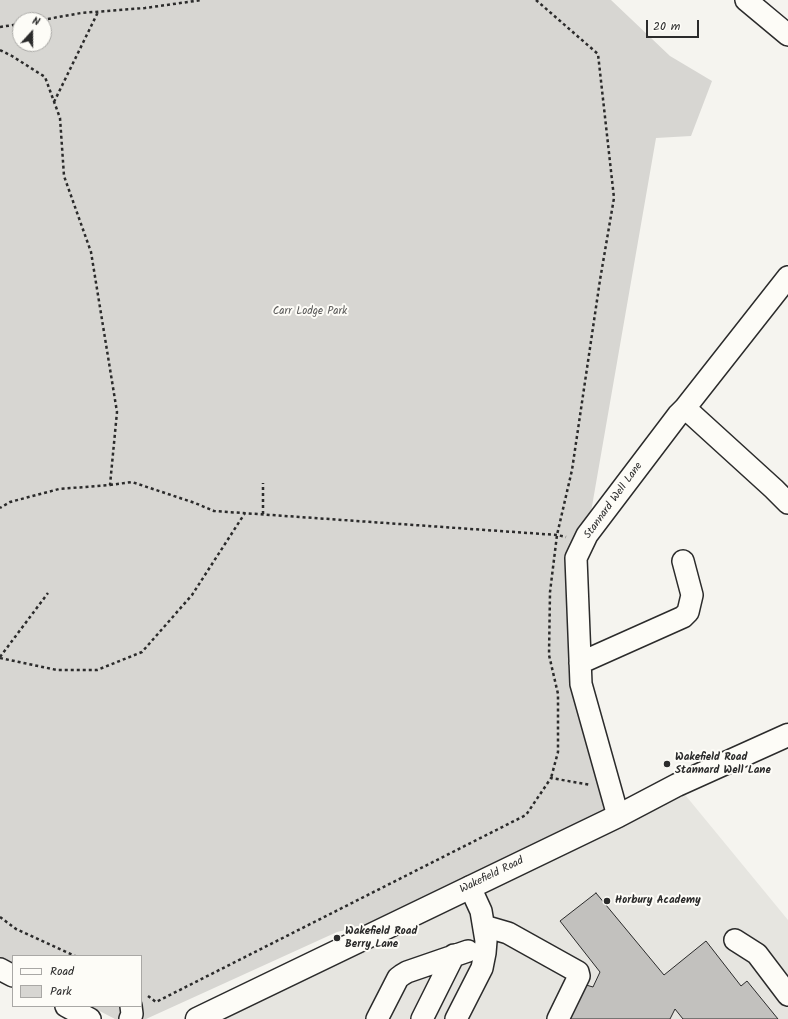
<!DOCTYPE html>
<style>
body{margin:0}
#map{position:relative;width:788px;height:1019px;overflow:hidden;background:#f5f4ef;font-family:Kalam,sans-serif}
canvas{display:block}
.legend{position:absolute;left:12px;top:955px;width:130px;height:52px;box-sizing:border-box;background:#fdfcf7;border:1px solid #a9a8a5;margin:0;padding:5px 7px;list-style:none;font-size:12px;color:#2b2b2b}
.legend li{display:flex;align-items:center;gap:8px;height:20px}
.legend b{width:20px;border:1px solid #a9a8a5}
.north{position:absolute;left:12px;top:12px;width:40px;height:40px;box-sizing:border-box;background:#fdfcf7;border:1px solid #a9a8a5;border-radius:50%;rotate:21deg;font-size:11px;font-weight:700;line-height:16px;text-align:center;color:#2b2b2b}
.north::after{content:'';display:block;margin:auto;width:14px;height:18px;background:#2b2b2b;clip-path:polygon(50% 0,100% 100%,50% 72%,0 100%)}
.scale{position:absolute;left:646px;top:20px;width:53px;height:18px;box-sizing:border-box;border:2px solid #2b2b2b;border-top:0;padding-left:5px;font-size:12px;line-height:14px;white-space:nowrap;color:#2b2b2b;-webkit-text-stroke:3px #fdfcf7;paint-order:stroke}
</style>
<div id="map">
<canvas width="788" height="1019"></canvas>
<ul class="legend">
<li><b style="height:5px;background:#fdfcf7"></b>Road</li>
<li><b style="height:11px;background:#d7d6d2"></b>Park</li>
</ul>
<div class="north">N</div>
<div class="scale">20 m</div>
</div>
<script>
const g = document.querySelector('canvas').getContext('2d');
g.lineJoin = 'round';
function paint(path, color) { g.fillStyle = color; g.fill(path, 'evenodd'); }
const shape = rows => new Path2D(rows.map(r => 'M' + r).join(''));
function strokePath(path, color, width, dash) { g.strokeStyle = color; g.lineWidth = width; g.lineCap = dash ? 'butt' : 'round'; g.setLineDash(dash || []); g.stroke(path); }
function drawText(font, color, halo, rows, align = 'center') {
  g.font = font + ' Kalam,sans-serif'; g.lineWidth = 4; g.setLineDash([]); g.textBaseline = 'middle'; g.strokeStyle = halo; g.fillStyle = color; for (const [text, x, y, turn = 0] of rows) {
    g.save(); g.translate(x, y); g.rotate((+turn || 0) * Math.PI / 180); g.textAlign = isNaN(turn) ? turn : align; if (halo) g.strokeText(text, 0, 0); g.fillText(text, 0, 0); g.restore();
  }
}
const built = shape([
 [677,785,788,920,788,1019,197,1019]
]);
const green = shape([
 [0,0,611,0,670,56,712,81,691,136,656,138,587,535,581,684,618,816,412,914,337,932,146,1019,115,1019,90,1006,141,1006,141,956,13,956,13,966,0,959],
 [20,20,44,20,44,44,20,44]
]);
const building = shape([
 [596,893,664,975,706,941,741,986,747,981,778,1019,683,1019,675,1009,670,1019,563,1019,572,1004,586,985,593,987,600,972,560,921,596,893]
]);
const path = shape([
 [536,0,598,54,614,198,600,280,572,470,557,535,550,592,549,655,558,694,558,752,551,778],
 [42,20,81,13,145,8,202,0],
 [0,27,20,24],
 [0,50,12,56,45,77,60,118,64,176,91,252,117,412,110,485,59,489,10,502,0,508],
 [54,102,98,12],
 [110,485,132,482,195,503,214,511,557,535,566,537],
 [263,514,263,483],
 [0,657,48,593],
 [0,658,57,670,97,670,142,652,192,595,245,513],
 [0,917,16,929,75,956],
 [148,996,156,1002,526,815,551,778,591,785]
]);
const minor = shape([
 [746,0,788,35],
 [685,408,774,489,788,503],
 [580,663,683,617,688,612,692,595,683,561],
 [618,816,581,684,576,558,587,535,678,415,685,408,788,277],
 [484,926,508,933,578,972,579,976,558,1019],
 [735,940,757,954,788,995],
 [0,969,13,976],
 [66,1006,90,1019],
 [130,1019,132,1014,131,1006],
 [377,1019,398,978,402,975,407,972,468,951],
 [422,1019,454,955],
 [456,1019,482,968,485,953,486,941,481,911,470,887]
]);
const major = shape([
 [197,1019,618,816,677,785,788,735]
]);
const markers = [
 [667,764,4,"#2b2b2b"],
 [607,901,4,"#2b2b2b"],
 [337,938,4,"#2b2b2b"]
];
const parkNames = [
 ["Carr Lodge Park",310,312]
];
const streetNames = [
 ["Stannard Well Lane",614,501,-54],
 ["Wakefield Road",492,876,-26]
];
const poiNames = [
 ["Wakefield Road",675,758],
 ["Stannard Well Lane",675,771],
 ["Horbury Academy",615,901],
 ["Wakefield Road",345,932],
 ["Berry Lane",345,945]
];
paint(built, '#e6e5e0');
paint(green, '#d7d6d2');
paint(building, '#c2c1be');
strokePath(building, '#2b2b2b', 1);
strokePath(minor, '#2b2b2b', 24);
strokePath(major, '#2b2b2b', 25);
strokePath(path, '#2b2b2b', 2.5, [3, 3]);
strokePath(minor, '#fdfcf7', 21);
strokePath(major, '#fdfcf7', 22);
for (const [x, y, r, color] of markers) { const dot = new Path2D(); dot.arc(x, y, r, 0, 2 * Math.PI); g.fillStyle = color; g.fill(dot); strokePath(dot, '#fdfcf7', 1.5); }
drawText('11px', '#565655', '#fdfcf7', parkNames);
drawText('11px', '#2b2b2b', '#fdfcf7', streetNames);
drawText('bold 11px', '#2b2b2b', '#fdfcf7', poiNames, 'left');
</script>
